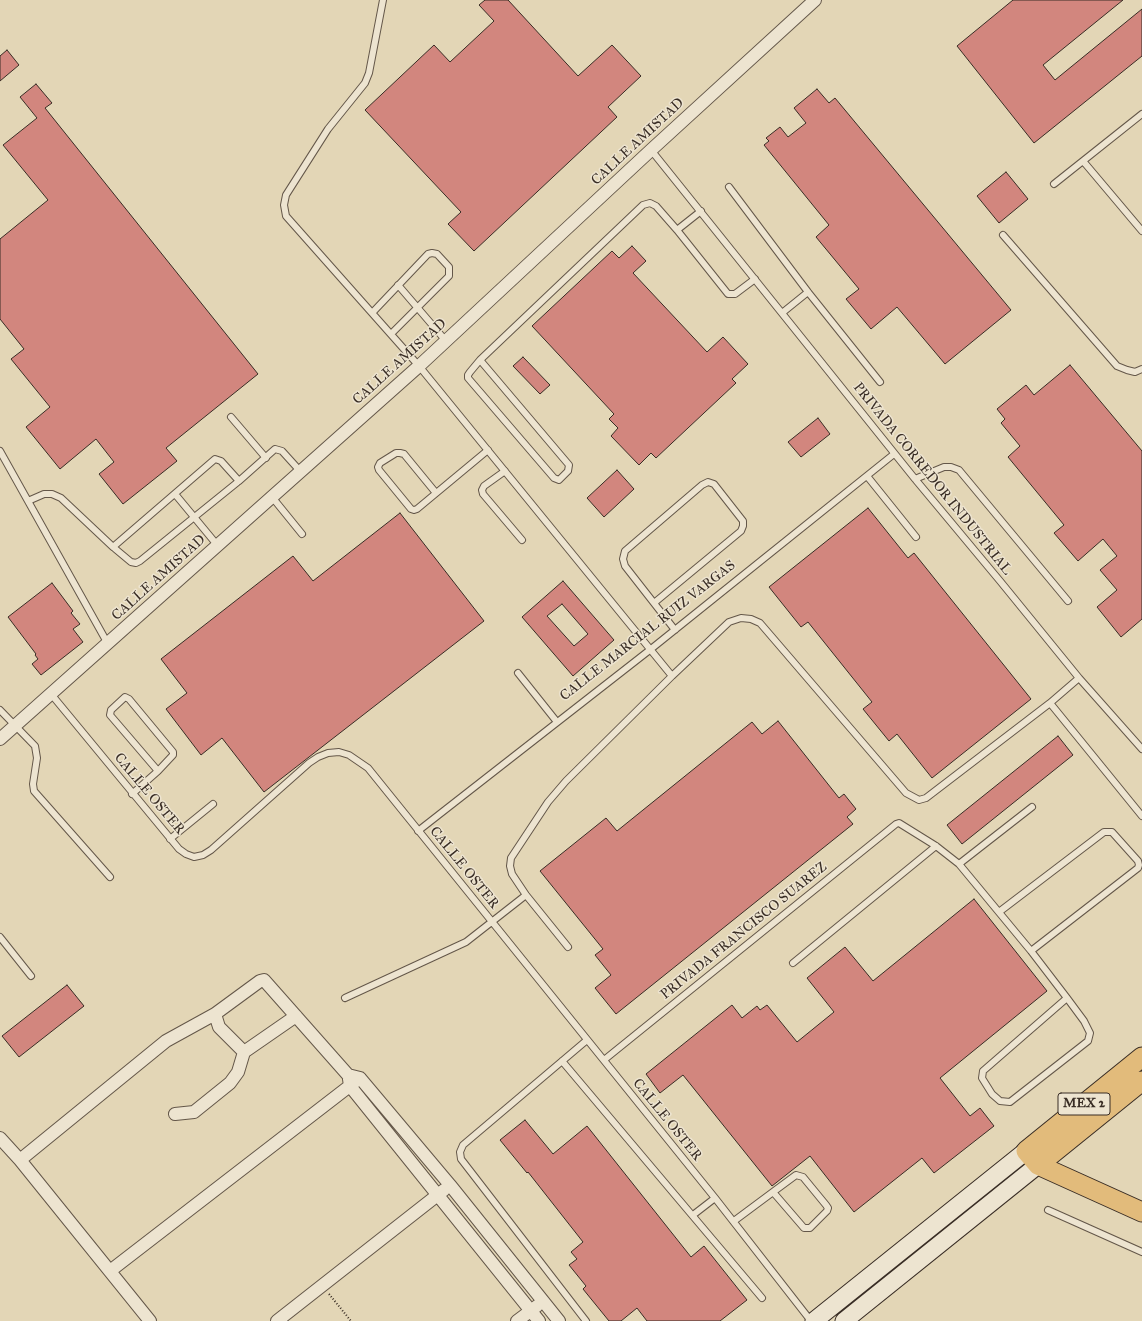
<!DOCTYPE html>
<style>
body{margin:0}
canvas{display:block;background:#e3d6b6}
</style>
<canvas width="1142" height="1321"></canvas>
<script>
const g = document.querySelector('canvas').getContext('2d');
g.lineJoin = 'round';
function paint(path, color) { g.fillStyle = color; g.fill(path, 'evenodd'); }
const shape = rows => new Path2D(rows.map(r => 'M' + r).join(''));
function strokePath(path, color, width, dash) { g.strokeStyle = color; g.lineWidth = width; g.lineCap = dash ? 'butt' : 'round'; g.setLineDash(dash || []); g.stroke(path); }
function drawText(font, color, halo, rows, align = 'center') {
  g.font = font + ' "IM FELL Great Primer",serif'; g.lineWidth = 3; g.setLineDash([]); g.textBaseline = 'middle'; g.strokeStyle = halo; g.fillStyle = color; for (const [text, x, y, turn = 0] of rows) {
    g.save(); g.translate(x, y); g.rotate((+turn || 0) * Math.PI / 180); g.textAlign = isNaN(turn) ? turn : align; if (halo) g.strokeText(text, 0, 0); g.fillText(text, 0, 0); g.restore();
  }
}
const building = shape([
 [485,0,508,0,578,76,612,45,641,76,608,107,617,117,474,251,448,224,461,212,365,110,434,45,450,62,494,21,479,5,485,0],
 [1013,0,1123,0,1043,65,1055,80,1142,9,1142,56,1034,143,957,46,1013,0],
 [7,50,19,65,0,81,0,56,7,50],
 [36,84,52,103,45,108,258,374,166,448,177,461,123,504,99,474,114,462,96,439,60,469,26,427,50,407,11,359,24,349,0,319,0,239,48,200,3,145,37,118,20,97,36,84],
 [817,89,829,103,835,98,1011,310,945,364,897,307,871,329,846,299,859,289,816,237,829,225,764,145,769,141,766,138,780,127,788,137,806,123,794,108,817,89],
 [1006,172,1028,199,999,223,977,196,1006,172],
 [632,246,646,261,633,273,707,352,723,337,748,364,732,379,736,383,656,458,651,453,639,465,611,436,618,428,609,419,614,414,532,326,612,251,619,258,632,246],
 [523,357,550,385,540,394,513,366,523,357],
 [1070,365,1142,451,1142,619,1121,637,1097,607,1117,590,1100,570,1117,556,1103,539,1078,561,1054,533,1064,525,1008,457,1020,446,1001,423,1005,419,997,409,1026,385,1034,395,1070,365],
 [818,418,830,434,801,457,788,442,818,418],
 [617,470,634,489,604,517,587,498,617,470],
 [868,508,908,558,914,553,1031,699,932,778,897,734,889,741,863,709,872,702,808,622,801,627,769,587,868,508],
 [400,513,484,621,264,792,222,738,201,755,166,709,187,693,161,659,293,556,313,581,400,513],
 [563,581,614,640,573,676,522,617,563,581],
 [562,604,588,634,574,646,547,616,562,604],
 [52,583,73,611,71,613,80,624,73,629,83,642,41,675,32,664,38,659,35,655,36,654,8,617,52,583],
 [778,721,839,798,844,794,856,809,847,817,853,824,616,1014,595,988,611,975,595,955,603,949,540,871,606,818,617,831,752,722,762,734,778,721],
 [1058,736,1073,755,962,844,947,825,1058,736],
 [974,899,1047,991,940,1078,970,1116,980,1108,994,1126,934,1173,922,1158,854,1212,810,1156,772,1186,683,1075,660,1093,646,1074,732,1005,742,1018,757,1006,760,1010,767,1005,797,1042,834,1012,807,978,845,947,873,981,974,899],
 [67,985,84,1006,19,1057,2,1036,67,985],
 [525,1120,553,1154,587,1126,691,1257,704,1246,747,1300,720,1321,647,1321,637,1308,621,1321,609,1321,583,1289,586,1286,569,1265,577,1259,571,1252,583,1242,528,1172,527,1173,500,1140,525,1120]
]);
const path = shape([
 [329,1294,351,1321]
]);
const service = shape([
 [383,0,369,73,365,83,328,129,286,195,284,205,286,216,419,366,672,676],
 [651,150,915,479,1000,581,1079,678,1050,703,1142,816],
 [1083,161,1142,231],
 [1054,184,1142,114],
 [729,187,808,292,880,382],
 [677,230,701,211],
 [1003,235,1117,366,1127,370,1135,372,1142,369],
 [398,285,446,341],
 [372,313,428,254,432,253,437,254,449,267,449,276,391,334],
 [782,313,808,292],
 [480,360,569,465,568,471,559,480,554,478,468,378,468,375,470,372,480,360,643,205,650,203,656,206,677,230,728,294,735,294,755,279],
 [231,417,266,458],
 [0,451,108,644],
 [505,471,484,486,482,490,483,494,522,540],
 [867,476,916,537],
 [915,479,944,467,951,467,959,470,1068,601],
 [436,493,404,454,400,453,396,453,380,463,378,467,379,470,411,509,414,510,417,509,488,450],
 [175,494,218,546],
 [272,497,302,534],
 [28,501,44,494,52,494,61,498,113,547,215,459,221,461,239,481],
 [113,547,131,562,136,563,140,561,239,481,275,449,282,451,301,472],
 [654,603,741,531,743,526,743,521,714,484,708,482,702,485,625,551,623,559,625,566,675,630],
 [518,673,557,722],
 [1079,678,1142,749],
 [51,694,179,849,186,854,194,857,203,855,211,850,309,763,318,757,328,753,339,752,349,755,368,768,715,1198,811,1321],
 [0,710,35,746,37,758,33,784,34,791,110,877],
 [132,794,158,771,173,755,173,752,129,699,125,697,111,710,110,715,158,771],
 [418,831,651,649,894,454],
 [170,839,213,804],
 [959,864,1032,807],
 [999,912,1104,832,1112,832,1138,861,1139,865,1138,868,1031,951],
 [0,937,31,976],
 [568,947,526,895,512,874,510,866,511,858,548,802,566,781,672,676,729,622,741,618,751,619,760,623,906,793,919,800,926,798,1050,703],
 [793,963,936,846],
 [345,998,466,942,526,895],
 [604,1060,896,824,899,823,936,846,959,864,1031,951,1067,998,1084,1021,1090,1033,1088,1041,1010,1102,1000,1101,992,1094,982,1078,983,1071,1067,998],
 [562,1061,762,1298],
 [1048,1210,1142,1252],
 [693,1215,715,1198],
 [734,1221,773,1192,796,1175,803,1177,826,1205,828,1208,827,1211,810,1228,804,1228,773,1192],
 [586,1321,461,1159,460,1152,463,1145,587,1040]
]);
const minor = shape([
 [0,739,419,366,651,150,815,0],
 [215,1014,219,1027,244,1052,296,1016],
 [360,1078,450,1185,559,1321],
 [349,1079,350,1086,539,1321],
 [175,1114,194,1112,230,1083,238,1072,244,1052],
 [0,1138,20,1160,150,1321],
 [20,1160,166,1041,215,1014,260,981,264,980,348,1075,360,1078],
 [110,1271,360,1078],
 [277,1321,444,1190],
 [517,1321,537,1306]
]);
const secondary = shape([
 [814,1321,1026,1151],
 [844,1321,1038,1165]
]);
const primary = shape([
 [1142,1057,1026,1151,1038,1165,1142,1212],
 [1038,1165,1142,1081]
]);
const shields = [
 [1084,1104,52]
];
const shieldNames = [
 ["MEX 2",1084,1104]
];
const streetNames = [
 ["CALLE AMISTAD",638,142,-43],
 ["CALLE AMISTAD",400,362,-42],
 ["PRIVADA CORREDOR INDUSTRIAL",932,479,51],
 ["CALLE AMISTAD",159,578,-42],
 ["CALLE MARCIAL RUIZ VARGAS",648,631,-38],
 ["CALLE OSTER",149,794,50],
 ["CALLE OSTER",464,868,51],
 ["PRIVADA FRANCISCO SUAREZ",744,931,-39],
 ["CALLE OSTER",667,1120,51]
];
paint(building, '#d2867e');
strokePath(building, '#392d25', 1);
strokePath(service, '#645749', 8);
strokePath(minor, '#645749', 14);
strokePath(secondary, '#392d25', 19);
strokePath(primary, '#392d25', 21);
strokePath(path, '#392d25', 2, [1, 2]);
strokePath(service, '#ede4d0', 6);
strokePath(minor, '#ede4d0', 12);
strokePath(secondary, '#ede4d0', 17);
strokePath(primary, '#e2bb7b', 19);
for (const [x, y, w] of shields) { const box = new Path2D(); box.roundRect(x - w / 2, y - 11, w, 22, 3); g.fillStyle = '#ede4d0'; g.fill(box); strokePath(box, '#392d25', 1); }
drawText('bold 13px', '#392d25', null, shieldNames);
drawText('14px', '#392d25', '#ede4d0', streetNames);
</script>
